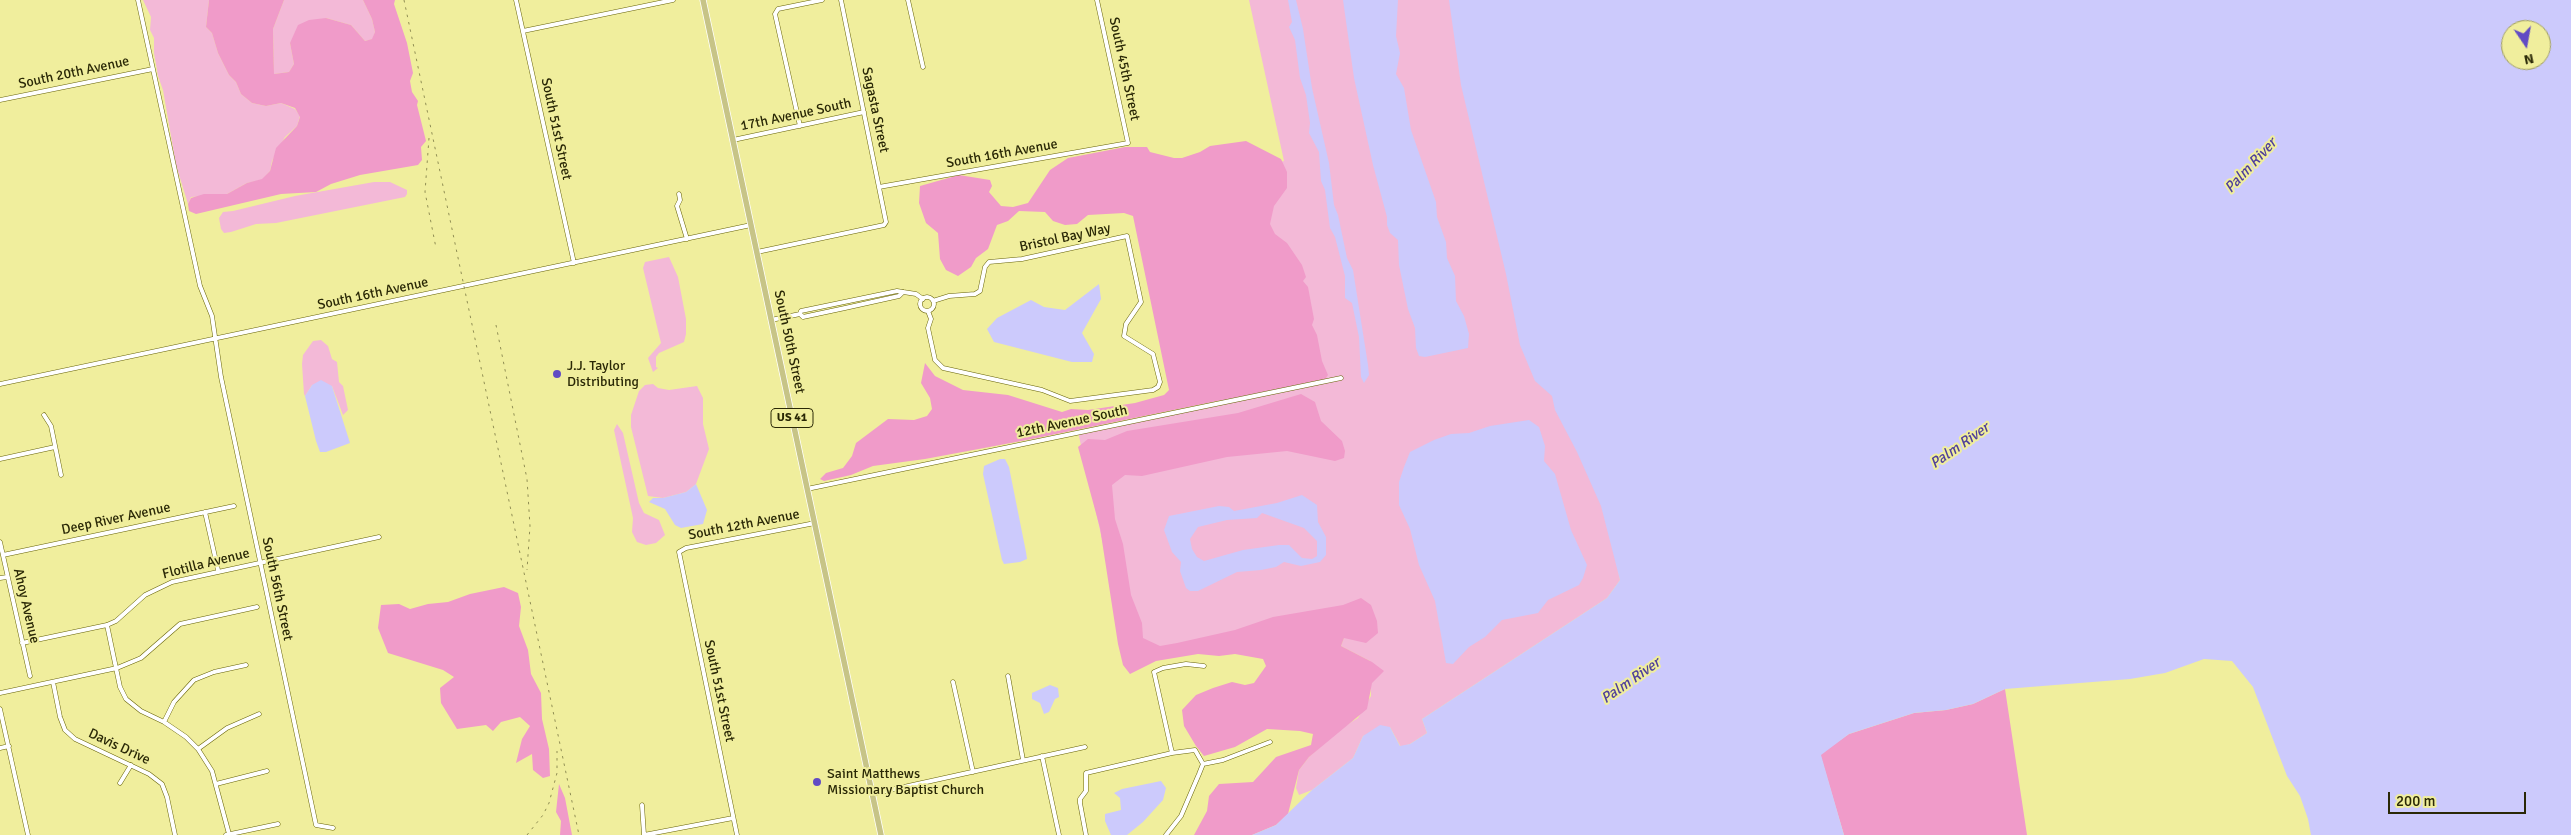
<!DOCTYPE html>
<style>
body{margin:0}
#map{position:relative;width:2571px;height:835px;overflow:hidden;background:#f0ee9d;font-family:Signika,sans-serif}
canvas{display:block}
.north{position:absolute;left:2501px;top:20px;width:50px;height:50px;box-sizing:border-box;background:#f0ee9d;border:1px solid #a19f61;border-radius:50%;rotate:168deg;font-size:14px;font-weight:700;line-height:20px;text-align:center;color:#2a2806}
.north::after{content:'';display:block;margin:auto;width:18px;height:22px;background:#614bc4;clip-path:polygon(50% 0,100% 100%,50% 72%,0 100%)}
.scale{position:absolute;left:2388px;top:792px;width:138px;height:22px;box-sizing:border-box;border:2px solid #2a2806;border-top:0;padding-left:6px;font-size:15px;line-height:18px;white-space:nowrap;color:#2a2806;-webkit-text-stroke:4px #f0ee9d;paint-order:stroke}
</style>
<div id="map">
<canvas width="2571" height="835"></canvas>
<div class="north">N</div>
<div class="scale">200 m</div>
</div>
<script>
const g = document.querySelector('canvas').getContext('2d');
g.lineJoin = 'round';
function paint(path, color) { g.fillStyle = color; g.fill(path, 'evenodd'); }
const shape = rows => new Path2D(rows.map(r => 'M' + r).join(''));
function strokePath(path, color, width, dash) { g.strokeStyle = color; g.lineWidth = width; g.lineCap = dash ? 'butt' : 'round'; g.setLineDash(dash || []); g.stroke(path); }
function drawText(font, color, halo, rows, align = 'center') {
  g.font = font + ' Signika,sans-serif'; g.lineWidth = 4; g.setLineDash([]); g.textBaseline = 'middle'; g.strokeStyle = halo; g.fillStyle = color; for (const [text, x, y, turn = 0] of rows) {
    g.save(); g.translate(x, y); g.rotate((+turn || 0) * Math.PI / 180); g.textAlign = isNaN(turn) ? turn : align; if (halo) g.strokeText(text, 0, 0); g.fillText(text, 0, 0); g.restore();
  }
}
const green = shape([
 [143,0,209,0,206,27,212,33,218,53,229,75,236,82,241,94,252,103,266,106,281,103,295,109,300,116,297,126,285,137,272,161,270,171,262,180,247,183,227,194,191,197,188,204,176,165,163,90,158,76,154,53,154,38,150,30,151,17],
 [284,0,363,0,372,19,375,32,373,39,365,41,351,25,326,18,290,43,294,64,289,72,274,74,273,29],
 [1249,0,1508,0,1620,580,1607,598,1422,719,1427,733,1410,744,1401,747,1390,727,1363,736,1353,758,1312,790,1299,795,1296,788,1299,770,1309,757,1340,729,1358,718,1371,696,1370,661,1341,646,1344,638,1362,620,1130,664,1078,432,1222,401,1177,183,1284,161],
 [374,182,390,182,407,190,407,194,405,197,276,223,256,224,231,232,224,233,221,229,219,218,223,212,233,211,295,196],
 [669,257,678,277,686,319,686,334,684,342,659,353,656,357,656,367,658,368,653,372,648,358,661,343,643,268,645,262],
 [321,340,328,346,332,359,337,362,339,382,343,386,348,410,343,415,332,386,312,385,305,396,304,394,302,364,303,355,313,341],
 [653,384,658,388,669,390,697,386,703,398,703,424,709,449,696,484,686,492,663,498,648,496,631,427,631,415,639,391,645,385],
 [617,424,623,433,639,503,644,513,659,520,665,535,656,543,646,545,637,542,632,532,633,518,614,430]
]);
const forest = shape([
 [209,0,284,0,273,29,274,74,289,72,294,64,290,43,298,25,309,20,326,18,351,25,365,41,372,39,375,32,372,19,363,0,395,0,394,4,407,43,413,73,410,81,412,92,418,101,417,105,426,141,421,147,422,160,418,165,360,175,331,184,316,192,281,194,196,214,189,211,188,204,191,198,204,194,227,194,247,183,262,179,270,171,276,148,297,126,300,117,295,108,281,103,266,106,252,103,241,94,236,82,229,75,218,53,212,33,206,27],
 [1246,141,1281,159,1287,172,1287,188,1274,206,1270,224,1275,234,1287,243,1302,265,1306,277,1303,281,1308,287,1314,319,1312,325,1317,335,1322,361,1328,375,1325,379,1027,440,925,459,873,466,851,475,824,481,820,479,826,473,843,468,852,456,856,443,888,419,914,420,927,416,932,409,930,398,921,383,925,363,935,376,963,390,1008,395,1062,412,1071,409,1088,410,1135,403,1164,395,1169,390,1133,216,1124,213,1088,215,1077,224,1065,225,1053,221,1045,212,1019,211,1008,221,997,225,988,249,976,258,971,267,958,276,946,270,940,259,938,233,926,223,919,203,920,186,959,175,990,180,992,186,989,192,1001,206,1013,207,1028,203,1050,170,1068,158,1125,147,1147,147,1150,152,1174,158,1182,158,1200,152,1210,146],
 [1301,394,1315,402,1321,421,1342,441,1345,451,1344,458,1335,461,1287,451,1227,457,1142,476,1125,475,1112,485,1115,519,1123,544,1131,595,1142,623,1143,638,1160,646,1177,643,1235,630,1273,617,1343,605,1361,598,1371,605,1377,621,1378,633,1366,643,1344,638,1341,646,1372,662,1384,671,1372,683,1367,709,1309,757,1299,770,1288,814,1276,825,1252,835,1194,835,1207,811,1209,796,1219,784,1253,782,1276,757,1311,745,1313,734,1300,731,1267,729,1235,747,1204,756,1196,746,1184,726,1182,710,1196,695,1213,688,1232,682,1245,685,1254,683,1266,666,1263,659,1235,654,1219,656,1198,654,1156,661,1130,674,1123,665,1118,644,1100,528,1078,447,1088,439,1105,440,1127,431,1238,413],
 [504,587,518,593,521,607,519,626,528,650,531,674,541,693,542,719,549,749,550,776,543,778,533,770,532,754,516,763,522,739,530,726,520,717,501,722,493,731,486,725,457,729,441,703,440,688,454,677,443,670,388,653,378,628,381,605,399,604,410,609,428,604,448,602,470,594],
 [2005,689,2027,835,1844,835,1820,754,1849,734,1914,713,1946,710,1973,704],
 [559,784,565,798,572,835,560,835,561,821,556,812]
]);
const water = shape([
 [1288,0,1296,0,1303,29,1312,88,1329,163,1334,205,1338,215,1347,258,1353,270,1368,365,1369,375,1364,383,1361,377,1359,337,1352,303,1345,298,1345,276,1335,237,1330,228,1325,190,1321,181,1319,152,1309,133,1310,123,1306,95,1300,78,1295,40,1289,27,1292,22],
 [1343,0,1398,0,1396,36,1400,53,1396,74,1404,88,1411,130,1436,202,1437,217,1446,242,1447,258,1455,276,1456,301,1464,316,1469,334,1468,348,1425,357,1419,356,1416,348,1415,328,1408,309,1399,265,1398,240,1390,233,1387,225,1387,217,1373,165,1354,78],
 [1449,0,2571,0,2571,835,2311,835,2308,819,2300,796,2287,776,2253,687,2232,661,2204,659,2165,673,2130,679,2005,689,1973,704,1946,710,1914,713,1849,734,1821,755,1844,835,1252,835,1276,825,1312,790,1353,758,1363,736,1380,725,1390,727,1400,746,1410,744,1427,733,1422,719,1607,598,1620,580,1601,506,1577,452,1555,410,1552,396,1535,381,1520,345,1506,274,1461,85],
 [2511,30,2541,30,2541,60,2511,60],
 [1099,284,1101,299,1082,333,1094,354,1092,362,1072,362,994,342,987,329,997,318,1031,300,1044,307,1065,310],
 [321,380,332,386,350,443,326,452,320,452,316,441,305,396,312,385],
 [1529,420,1539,427,1545,446,1544,461,1555,474,1571,530,1587,565,1583,578,1579,585,1548,600,1538,613,1502,620,1485,637,1469,647,1453,664,1446,663,1435,601,1419,565,1410,529,1399,505,1399,482,1404,467,1410,452,1434,440,1451,434,1469,433,1490,426],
 [1000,459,1005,459,1009,467,1026,552,1027,559,1020,562,1004,564,1002,560,983,474,984,466],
 [696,484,707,510,703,524,681,528,675,525,665,509,649,502,653,498,663,498,686,492],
 [1302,495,1317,505,1318,522,1326,537,1326,555,1320,562,1301,566,1284,562,1276,567,1261,570,1237,572,1198,591,1190,591,1186,588,1180,571,1181,562,1172,552,1164,530,1169,516,1219,506,1229,507,1234,511,1277,503],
 [1262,513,1304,528,1317,541,1317,556,1312,559,1302,558,1289,545,1279,545,1243,550,1204,561,1197,557,1192,549,1190,539,1198,527,1227,520,1257,518],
 [1050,685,1058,688,1059,697,1055,699,1049,712,1044,714,1040,703,1032,699,1032,693],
 [1161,781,1166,788,1163,800,1143,822,1127,835,1111,835,1105,821,1105,814,1121,810,1120,798,1114,793,1122,789]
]);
const street = shape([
 [138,0,200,286,212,316,221,377,316,825,333,828],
 [516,0,574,263],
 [908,0,923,67],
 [523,31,673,0],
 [0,100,153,69],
 [800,126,775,14,778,9,822,0],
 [733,140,864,112],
 [879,187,1128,143,1097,0],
 [679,194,680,200,677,206,687,239],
 [757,252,884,225,886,222,841,0],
 '920 304a7 7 0 1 1 14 0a7 7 0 1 1-14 0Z',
 [928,311,931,319,928,328,935,360,943,368,1042,390,1070,401,1153,390,1158,387,1160,382,1153,354,1124,336,1126,324,1141,302,1127,236,1022,259,989,262,985,267,980,291,975,294,949,296,933,301],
 [800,314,803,317,845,308,899,296,903,292],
 [771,320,800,314,801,311,897,291,916,294,923,299],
 [0,384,751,225],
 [44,415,51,426,61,475],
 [0,459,55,447],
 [807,489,1341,378],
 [205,512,218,570],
 [0,542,30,676],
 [3,555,234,506],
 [0,578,7,577],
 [107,625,120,687,126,699,141,711,164,722,186,737,198,749,212,771,229,834],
 [22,643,107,625,116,621,145,595,172,582,379,537],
 [1008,676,1023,760],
 [53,682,60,717,65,730,75,739,149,774,162,784,167,797,175,835],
 [953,682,973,772],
 [0,693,117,668,141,658,180,624,257,607],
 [0,709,28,835],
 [164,722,174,702,194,680,214,672,246,665],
 [0,748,9,746],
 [198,749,227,728,259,714],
 [1172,753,1154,672,1163,668,1186,664,1204,666],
 [1042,756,1059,835],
 [1203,764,1223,760,1270,742],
 [120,783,131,765],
 [216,784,267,771],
 [872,794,1085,747],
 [642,805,644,835],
 [226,835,278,824],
 [644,835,733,818],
 [737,835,679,552,686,548,815,523],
 [1086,835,1080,803,1080,799,1086,791,1086,773,1172,753,1195,750,1203,764,1199,774,1181,816,1166,835]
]);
const primary = shape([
 [703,0,881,835]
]);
const rail = shape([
 [404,0,579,835],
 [429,138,425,192,436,248],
 [496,325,527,479,530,526,527,570],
 [527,835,543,815,549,803,557,773,557,751]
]);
const markers = [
 [557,374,5,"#614bc4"],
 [817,782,5,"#614bc4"]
];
const shields = [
 [792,418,42]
];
const shieldNames = [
 ["US 41",792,418]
];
const streetNames = [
 ["South 45th Street",1124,69,78],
 ["South 20th Avenue",74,73,-12],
 ["Sagasta Street",875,110,78],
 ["17th Avenue South",796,115,-12],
 ["South 51st Street",556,129,78],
 ["South 16th Avenue",1002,154,-10],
 ["Bristol Bay Way",1065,238,-12],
 ["South 16th Avenue",373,294,-12],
 ["South 50th Street",789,342,78],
 ["12th Avenue South",1072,422,-12],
 ["Deep River Avenue",116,519,-12],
 ["South 12th Avenue",744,525,-11],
 ["Flotilla Avenue",206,564,-14],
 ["South 56th Street",277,589,78],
 ["Ahoy Avenue",26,606,77],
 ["South 51st Street",719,691,78],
 ["Davis Drive",119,747,25]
];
const poiNames = [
 ["J.J. Taylor",567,366],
 ["Distributing",567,382],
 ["Saint Matthews",827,774],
 ["Missionary Baptist Church",827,790]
];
const waterNames = [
 ["Palm River",2251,166,-47],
 ["Palm River",1960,446,-35],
 ["Palm River",1631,681,-35]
];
paint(green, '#f3b9d7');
paint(forest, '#f09bc9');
paint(water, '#cccafc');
strokePath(street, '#676308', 5);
strokePath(primary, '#fff', 7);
strokePath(street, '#fff', 4);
strokePath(primary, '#c7c487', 5.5);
strokePath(rail, '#908e54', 1, [2.5, 5]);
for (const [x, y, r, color] of markers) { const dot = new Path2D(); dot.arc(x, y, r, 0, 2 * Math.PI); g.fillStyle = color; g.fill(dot); strokePath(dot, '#f0ee9d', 2); }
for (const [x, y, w] of shields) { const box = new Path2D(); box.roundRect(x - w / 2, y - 9.5, w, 19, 4); g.fillStyle = '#f0ee9d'; g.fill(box); strokePath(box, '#2a2806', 1); }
drawText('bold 12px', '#2a2806', null, shieldNames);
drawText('14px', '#2a2806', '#f0ee9d', streetNames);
drawText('14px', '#2a2806', '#f0ee9d', poiNames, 'left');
drawText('italic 15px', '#4e3e9b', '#f0ee9d', waterNames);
</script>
